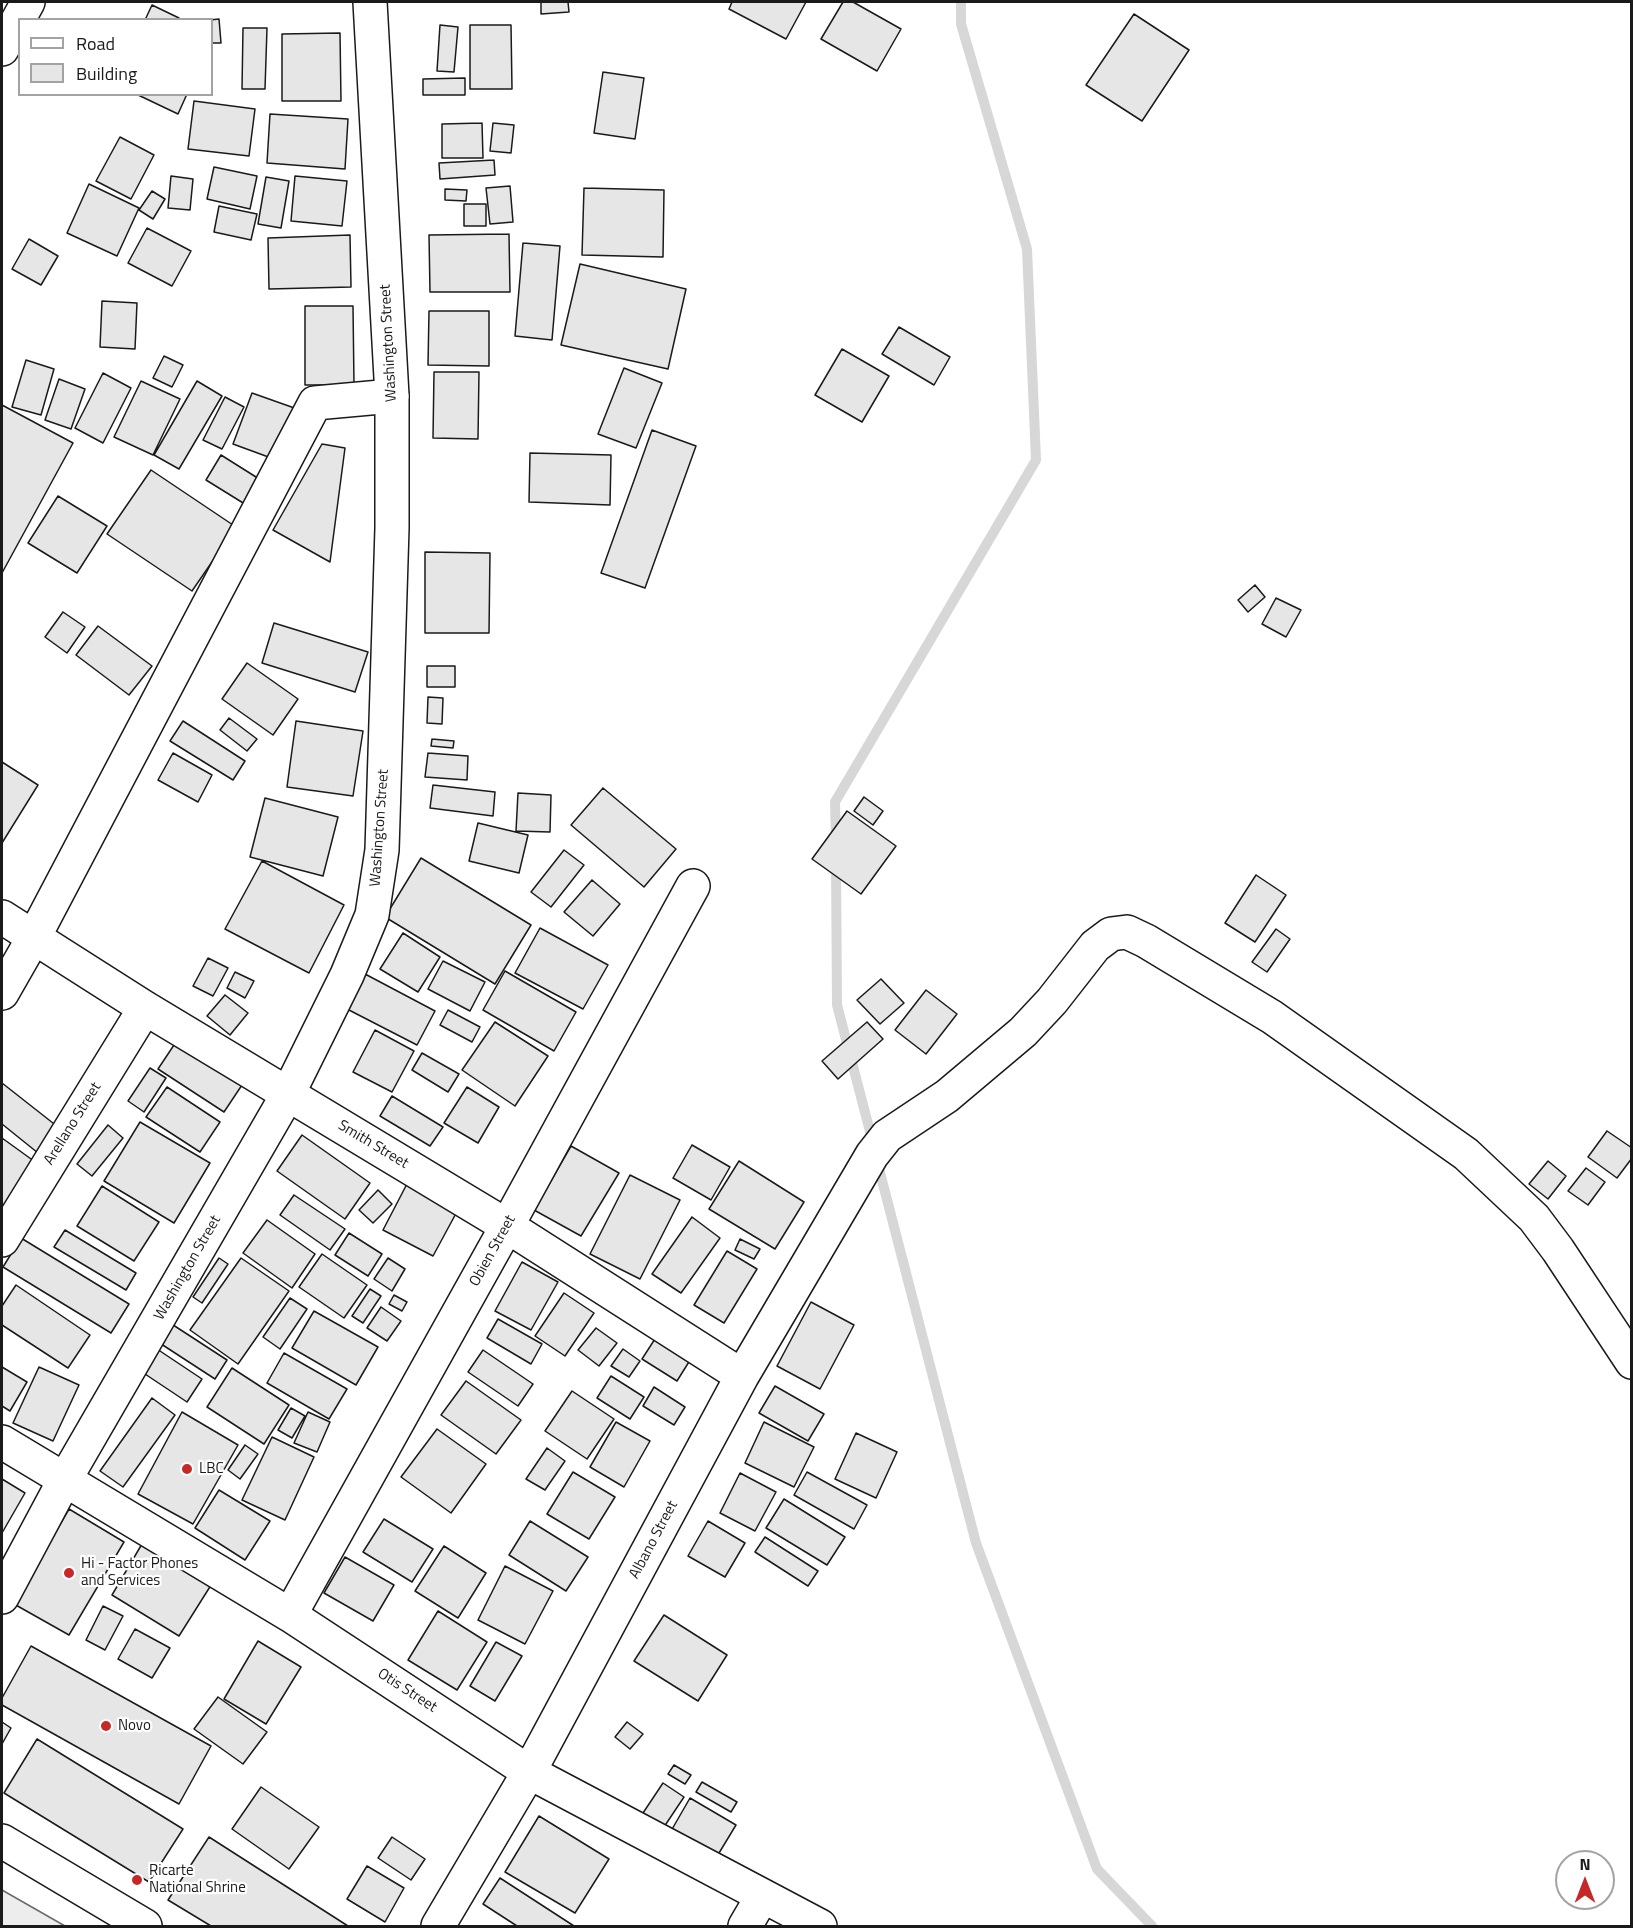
<!DOCTYPE html>
<style>
body{margin:0}
#map{position:relative;width:1633px;height:1928px;overflow:hidden;background:#fff;font-family:"Titillium Web",sans-serif}
canvas{display:block}
.frame{position:absolute;inset:0;border:3px solid #1a1a1a;pointer-events:none}
.legend{position:absolute;left:18px;top:18px;width:195px;height:78px;box-sizing:border-box;background:#fff;border:2px solid #a3a3a3;margin:0;padding:8px 10px;list-style:none;font-size:18px;color:#1a1a1a}
.legend li{display:flex;align-items:center;gap:12px;height:30px}
.legend b{width:30px;border:2px solid #a3a3a3}
.north{position:absolute;left:1555px;top:1850px;width:60px;height:60px;box-sizing:border-box;background:#fff;border:2px solid #a3a3a3;border-radius:50%;rotate:0deg;font-size:16px;font-weight:700;line-height:24px;text-align:center;color:#1a1a1a}
.north::after{content:'';display:block;margin:auto;width:21px;height:27px;background:#c62828;clip-path:polygon(50% 0,100% 100%,50% 72%,0 100%)}
</style>
<div id="map">
<canvas width="1633" height="1928"></canvas>
<div class="frame"></div>
<ul class="legend">
<li><b style="height:8px;background:#fff"></b>Road</li>
<li><b style="height:16px;background:#e6e6e6"></b>Building</li>
</ul>
<div class="north">N</div>
</div>
<script>
const g = document.querySelector('canvas').getContext('2d');
g.lineJoin = 'round';
function paint(path, color) { g.fillStyle = color; g.fill(path, 'evenodd'); }
const shape = rows => new Path2D(rows.map(r => 'M' + r).join(''));
function strokePath(path, color, width, dash) { g.strokeStyle = color; g.lineWidth = width; g.lineCap = dash ? 'butt' : 'round'; g.setLineDash(dash || []); g.stroke(path); }
function drawText(font, color, halo, rows, align = 'center') {
  g.font = font + ' "Titillium Web",sans-serif'; g.lineWidth = 4.5; g.setLineDash([]); g.textBaseline = 'middle'; g.strokeStyle = halo; g.fillStyle = color; for (const [text, x, y, turn = 0] of rows) {
    g.save(); g.translate(x, y); g.rotate((+turn || 0) * Math.PI / 180); g.textAlign = isNaN(turn) ? turn : align; if (halo) g.strokeText(text, 0, 0); g.fillText(text, 0, 0); g.restore();
  }
}
const built = shape([
 [2,1890,65,1926,2,1926,2,1890]
]);
const stream = shape([
 [836,839,835,802,1036,460,1027,249,961,24,961,2],
 [836,863,837,1005,873,1143],
 [877,1161,976,1543,1097,1869,1152,1926]
]);
const building = shape([
 [541,2,568,2,569,12,541,14,541,2],
 [732,2,806,2,786,39,729,9,732,2],
 [843,2,853,2,901,29,877,71,821,39,843,2],
 [152,5,179,18,179,20,145,20,152,5],
 [1134,14,1189,50,1142,121,1086,85,1134,14],
 [219,19,221,43,212,43,210,20,219,19],
 [440,25,458,27,454,72,437,71,440,25],
 [470,25,511,25,512,89,470,89,470,25],
 [243,28,267,28,265,89,242,89,243,28],
 [340,33,341,101,282,101,282,34,340,33],
 [603,72,644,78,635,139,594,133,603,72],
 [465,78,465,95,423,95,423,79,465,78],
 [136,94,187,94,178,114,136,94],
 [194,101,255,109,249,156,188,149,194,101],
 [270,114,348,119,345,169,267,163,270,114],
 [482,123,483,158,442,158,442,124,482,123],
 [493,123,514,125,511,153,490,151,493,123],
 [120,137,154,155,131,199,96,181,120,137],
 [494,160,495,175,440,179,439,163,494,160],
 [214,167,257,176,250,209,207,199,214,167],
 [171,176,193,179,190,210,168,208,171,176],
 [295,176,347,181,342,226,291,221,295,176],
 [266,177,289,181,281,228,258,224,266,177],
 [89,184,139,208,117,256,67,233,89,184],
 [510,186,513,222,490,224,486,188,510,186],
 [584,188,664,190,663,257,582,255,584,188],
 [445,189,467,190,466,201,445,200,445,189],
 [152,191,165,199,153,219,139,210,152,191],
 [464,204,486,204,486,226,464,226,464,204],
 [219,206,257,214,251,240,214,232,219,206],
 [147,228,191,251,172,286,128,263,147,228],
 [509,234,510,292,430,292,429,235,509,234],
 [350,235,351,287,269,289,268,238,350,235],
 [29,239,58,256,41,285,12,269,29,239],
 [523,243,560,246,552,340,515,336,523,243],
 [580,264,686,289,668,369,561,345,580,264],
 [102,301,137,303,135,349,100,347,102,301],
 [305,306,353,306,354,385,305,385,305,306],
 [429,311,489,311,489,366,428,365,429,311],
 [899,327,950,357,934,385,882,354,899,327],
 [842,349,889,376,862,422,815,395,842,349],
 [164,356,183,365,172,387,153,378,164,356],
 [26,360,54,369,41,415,12,407,26,360],
 [624,368,662,383,636,448,598,434,624,368],
 [434,372,479,372,478,439,433,438,434,372],
 [103,373,131,388,103,443,75,428,103,373],
 [59,379,85,389,71,429,45,420,59,379],
 [141,381,180,399,153,455,114,437,141,381],
 [197,381,222,396,179,469,154,455,197,381],
 [252,393,300,410,282,462,233,444,252,393],
 [225,397,244,407,222,449,203,440,225,397],
 [2,405,73,443,2,573,2,405],
 [652,430,696,446,645,588,601,573,652,430],
 [322,444,345,448,330,562,273,530,322,444],
 [530,453,611,455,610,505,529,502,530,453],
 [221,455,264,482,248,506,206,480,221,455],
 [151,470,236,527,192,591,107,534,151,470],
 [58,496,107,526,77,573,28,543,58,496],
 [425,552,490,553,489,633,425,633,425,552],
 [1255,585,1265,597,1248,612,1238,600,1255,585],
 [1276,598,1301,610,1286,637,1262,624,1276,598],
 [63,612,85,627,67,653,45,637,63,612],
 [274,623,368,652,355,692,262,663,274,623],
 [98,626,152,666,129,695,76,655,98,626],
 [247,663,298,699,273,735,222,699,247,663],
 [427,666,455,666,455,687,427,687,427,666],
 [428,697,443,698,442,724,427,723,428,697],
 [229,718,257,739,247,751,220,730,229,718],
 [183,721,245,761,233,780,170,741,183,721],
 [296,721,363,731,353,796,287,787,296,721],
 [432,739,454,741,453,748,431,746,432,739],
 [173,753,212,775,198,802,158,780,173,753],
 [428,753,468,756,467,780,425,777,428,753],
 [2,762,38,785,2,843,2,762],
 [433,785,495,792,493,816,430,808,433,785],
 [603,788,676,849,644,887,571,825,603,788],
 [518,793,551,795,550,832,516,831,518,793],
 [864,797,883,811,873,825,854,811,864,797],
 [265,798,338,817,323,876,250,857,265,798],
 [847,811,896,846,861,894,812,859,847,811],
 [478,823,528,835,519,873,469,861,478,823],
 [564,850,584,865,551,907,531,892,564,850],
 [421,858,531,925,495,984,385,917,421,858],
 [262,861,344,905,309,973,225,929,262,861],
 [1256,875,1286,895,1255,942,1225,923,1256,875],
 [592,880,620,904,593,936,564,912,592,880],
 [540,928,608,965,583,1009,515,973,540,928],
 [1276,929,1290,939,1267,972,1252,962,1276,929],
 [403,933,440,957,418,992,380,969,403,933],
 [208,958,228,968,213,996,193,986,208,958],
 [443,961,485,982,470,1011,428,989,443,961],
 [505,971,576,1012,554,1051,483,1010,505,971],
 [235,972,254,981,245,998,227,988,235,972],
 [365,974,435,1011,417,1045,347,1009,365,974],
 [881,979,904,1003,880,1024,857,1000,881,979],
 [926,990,957,1014,926,1054,895,1030,926,990],
 [225,995,248,1013,230,1035,207,1016,225,995],
 [448,1010,480,1027,472,1042,440,1025,448,1010],
 [495,1022,548,1056,515,1106,462,1070,495,1022],
 [867,1022,883,1039,838,1079,822,1061,867,1022],
 [375,1030,414,1051,392,1092,353,1072,375,1030],
 [182,1033,248,1076,224,1112,158,1069,182,1033],
 [422,1053,459,1074,448,1092,412,1070,422,1053],
 [150,1068,166,1078,144,1112,128,1101,150,1068],
 [2,1083,58,1127,38,1153,2,1124,2,1083],
 [167,1087,220,1122,200,1152,146,1117,167,1087],
 [467,1087,499,1107,478,1143,444,1123,467,1087],
 [392,1096,443,1127,430,1146,380,1116,392,1096],
 [140,1122,210,1163,174,1223,104,1181,140,1122],
 [108,1125,123,1138,92,1176,77,1164,108,1125],
 [1607,1131,1632,1148,1632,1158,1617,1178,1588,1157,1607,1131],
 [302,1135,370,1183,345,1219,277,1171,302,1135],
 [2,1138,38,1164,7,1207,2,1204,2,1138],
 [692,1145,730,1167,711,1200,673,1178,692,1145],
 [571,1146,619,1173,581,1236,534,1210,571,1146],
 [739,1161,804,1202,775,1249,709,1209,739,1161],
 [1548,1161,1566,1176,1548,1199,1529,1184,1548,1161],
 [1586,1168,1605,1182,1588,1205,1568,1191,1586,1168],
 [630,1175,680,1200,640,1279,590,1254,630,1175],
 [409,1180,460,1206,433,1256,383,1230,409,1180],
 [102,1186,159,1222,134,1261,77,1226,102,1186],
 [378,1190,392,1204,373,1223,359,1210,378,1190],
 [294,1195,345,1229,330,1250,280,1215,294,1195],
 [692,1217,720,1238,681,1293,652,1274,692,1217],
 [267,1220,315,1254,292,1288,243,1253,267,1220],
 [65,1230,136,1273,126,1290,54,1247,65,1230],
 [349,1233,382,1254,368,1276,335,1255,349,1233],
 [21,1238,129,1304,111,1333,3,1267,21,1238],
 [740,1239,760,1249,754,1259,735,1250,740,1239],
 [727,1251,757,1269,724,1323,694,1305,727,1251],
 [322,1254,367,1285,344,1318,299,1287,322,1254],
 [219,1258,228,1264,202,1303,193,1297,219,1258],
 [241,1258,289,1291,238,1364,190,1330,241,1258],
 [388,1258,405,1269,392,1291,374,1279,388,1258],
 [522,1262,558,1282,531,1330,495,1311,522,1262],
 [16,1285,90,1335,68,1368,2,1325,2,1306,16,1285],
 [370,1289,381,1296,363,1323,352,1316,370,1289],
 [564,1293,594,1313,565,1356,535,1336,564,1293],
 [394,1295,407,1302,402,1311,389,1304,394,1295],
 [290,1298,307,1309,280,1349,263,1337,290,1298],
 [811,1302,854,1325,820,1389,777,1366,811,1302],
 [381,1307,401,1321,387,1341,367,1328,381,1307],
 [314,1311,378,1347,356,1385,292,1348,314,1311],
 [498,1319,542,1344,531,1364,487,1338,498,1319],
 [167,1321,227,1360,215,1379,155,1340,167,1321],
 [596,1328,617,1343,599,1366,578,1350,596,1328],
 [662,1328,697,1349,677,1381,642,1359,662,1328],
 [154,1347,202,1379,187,1402,139,1370,154,1347],
 [623,1349,640,1361,629,1377,611,1366,623,1349],
 [483,1350,533,1384,518,1406,468,1372,483,1350],
 [284,1353,347,1389,329,1419,267,1383,284,1353],
 [2,1367,27,1382,10,1411,2,1406,2,1367],
 [39,1367,79,1385,53,1441,13,1423,39,1367],
 [232,1368,289,1405,264,1444,207,1407,232,1368],
 [611,1376,644,1397,630,1419,597,1398,611,1376],
 [466,1381,521,1420,496,1454,441,1415,466,1381],
 [775,1386,824,1414,808,1441,759,1413,775,1386],
 [654,1387,685,1407,674,1425,643,1406,654,1387],
 [572,1391,614,1419,587,1459,545,1431,572,1391],
 [152,1398,175,1415,123,1487,100,1471,152,1398],
 [291,1408,305,1416,292,1438,278,1430,291,1408],
 [182,1412,238,1445,193,1524,138,1494,182,1412],
 [308,1412,330,1422,317,1452,294,1443,308,1412],
 [616,1422,650,1441,624,1487,590,1467,616,1422],
 [764,1422,814,1447,794,1487,745,1463,764,1422],
 [437,1429,486,1464,451,1513,401,1477,437,1429],
 [856,1433,897,1452,876,1498,835,1479,856,1433],
 [272,1437,314,1457,285,1520,242,1500,272,1437],
 [245,1445,258,1454,240,1479,228,1470,245,1445],
 [547,1448,565,1461,545,1490,526,1479,547,1448],
 [573,1472,615,1497,589,1539,547,1514,573,1472],
 [807,1472,867,1505,854,1529,794,1495,807,1472],
 [740,1473,776,1492,755,1531,720,1513,740,1473],
 [2,1479,25,1493,2,1533,2,1479],
 [219,1490,270,1521,245,1560,195,1528,219,1490],
 [784,1499,845,1537,827,1565,766,1528,784,1499],
 [69,1509,124,1542,69,1635,14,1604,69,1509],
 [384,1519,433,1549,412,1582,363,1552,384,1519],
 [530,1521,588,1557,566,1591,509,1555,530,1521],
 [708,1521,745,1543,725,1577,688,1556,708,1521],
 [149,1532,218,1574,179,1636,112,1595,149,1532],
 [765,1537,818,1571,808,1586,755,1552,765,1537],
 [444,1546,486,1573,458,1618,415,1591,444,1546],
 [345,1557,394,1585,373,1621,324,1593,345,1557],
 [505,1566,553,1591,525,1644,478,1620,505,1566],
 [103,1606,123,1616,105,1650,86,1640,103,1606],
 [438,1611,487,1642,457,1690,408,1660,438,1611],
 [664,1615,727,1655,698,1701,634,1661,664,1615],
 [135,1629,170,1648,152,1678,118,1659,135,1629],
 [258,1641,301,1667,266,1724,224,1699,258,1641],
 [496,1642,522,1656,495,1701,470,1686,496,1642],
 [31,1646,211,1746,179,1804,2,1705,2,1698,31,1646],
 [218,1697,267,1732,243,1764,194,1729,218,1697],
 [2,1722,11,1728,2,1744,2,1722],
 [627,1722,643,1734,630,1749,615,1737,627,1722],
 [37,1739,183,1829,149,1882,4,1793,37,1739],
 [674,1765,691,1775,685,1784,668,1774,674,1765],
 [702,1782,737,1802,731,1812,696,1792,702,1782],
 [663,1783,684,1797,664,1827,643,1813,663,1783],
 [261,1787,319,1827,289,1869,232,1829,261,1787],
 [690,1798,736,1825,716,1858,671,1831,690,1798],
 [539,1816,609,1859,575,1913,505,1872,539,1816],
 [209,1837,348,1926,211,1926,168,1900,209,1837],
 [392,1837,425,1859,411,1880,378,1858,392,1837],
 [367,1866,404,1888,385,1922,347,1899,367,1866],
 [500,1878,574,1926,517,1926,483,1904,500,1878]
]);
const minor = shape([
 [2,49,28,2],
 [2,917,145,1008,507,1226,742,1376],
 [2,993,34,937,315,403,392,396],
 [2,1240,145,1008],
 [2,1442,290,1615,529,1772,820,1926],
 [290,1615,507,1226,693,886],
 [2,1841,145,1926],
 [438,1926,529,1772,742,1376,872,1155,887,1136,947,1096,1023,1032,1052,1001,1095,946,1111,934,1127,932,1146,941,1272,1017,1466,1154,1534,1218,1558,1250,1632,1362],
 [745,1926,762,1897]
]);
const major = shape([
 [2,1597,64,1481,288,1094,347,975,372,915,382,850,384,786,392,528,392,396,370,2]
]);
const markers = [
 [187,1469,6,"#c62828"],
 [69,1573,6,"#c62828"],
 [106,1726,6,"#c62828"],
 [137,1880,6,"#c62828"]
];
const streetNames = [
 ["Washington Street",389,343,-93],
 ["Washington Street",380,828,-86],
 ["Arellano Street",73,1124,-58],
 ["Smith Street",373,1145,31],
 ["Obien Street",493,1251,-61],
 ["Washington Street",188,1268,-60],
 ["Albano Street",654,1540,-62],
 ["Otis Street",407,1691,33]
];
const poiNames = [
 ["LBC",199,1469],
 ["Hi - Factor Phones",81,1564],
 ["and Services",81,1581],
 ["Novo",118,1726],
 ["Ricarte",149,1871],
 ["National Shrine",149,1888]
];
paint(built, '#ededed');
strokePath(built, '#6a6a6a', 1.5);
strokePath(stream, '#d7d7d7', 10);
paint(building, '#e6e6e6');
strokePath(building, '#1a1a1a', 1.5);
strokePath(minor, '#1a1a1a', 36);
strokePath(major, '#1a1a1a', 36);
strokePath(minor, '#fff', 33);
strokePath(major, '#fff', 33);
for (const [x, y, r, color] of markers) { const dot = new Path2D(); dot.arc(x, y, r, 0, 2 * Math.PI); g.fillStyle = color; g.fill(dot); strokePath(dot, '#fff', 2); }
drawText('15px', '#1a1a1a', '#fff', streetNames);
drawText('15px', '#1a1a1a', '#fff', poiNames, 'left');
</script>
